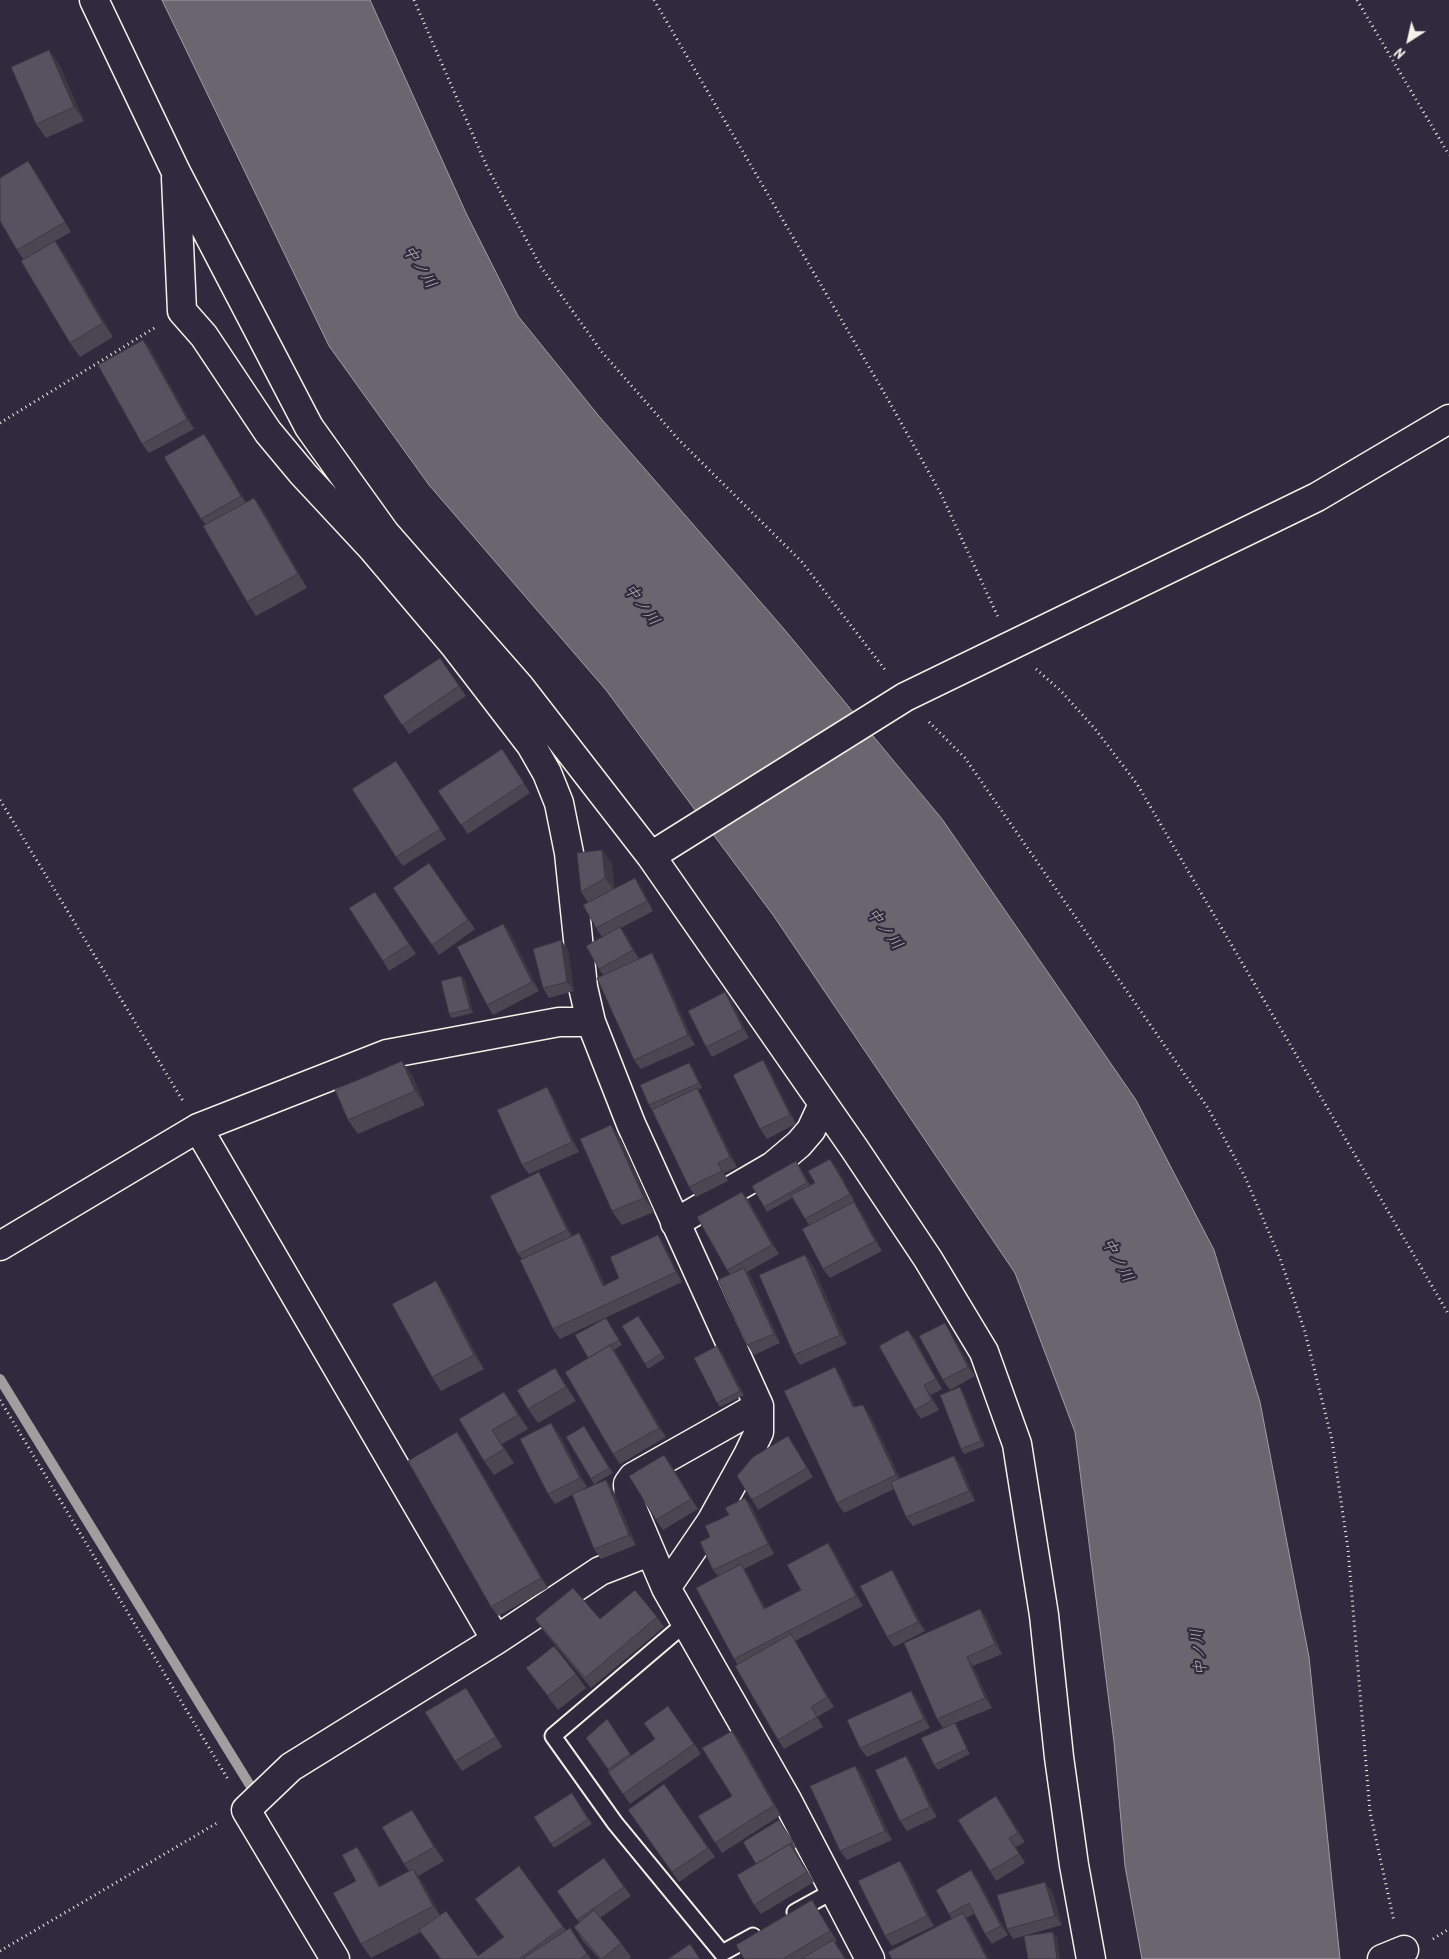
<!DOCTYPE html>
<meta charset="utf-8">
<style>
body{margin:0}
#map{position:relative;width:1449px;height:1959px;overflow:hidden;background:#2f2a3d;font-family:Kalam,sans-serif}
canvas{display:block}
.north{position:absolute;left:1384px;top:15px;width:50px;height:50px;-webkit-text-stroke:4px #2f2a3d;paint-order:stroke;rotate:215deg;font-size:14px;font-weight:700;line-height:20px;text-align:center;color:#f4f1e8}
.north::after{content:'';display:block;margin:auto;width:18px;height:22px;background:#f4f1e8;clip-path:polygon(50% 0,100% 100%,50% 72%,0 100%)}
</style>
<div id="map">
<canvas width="1449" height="1959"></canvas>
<div class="north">N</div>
</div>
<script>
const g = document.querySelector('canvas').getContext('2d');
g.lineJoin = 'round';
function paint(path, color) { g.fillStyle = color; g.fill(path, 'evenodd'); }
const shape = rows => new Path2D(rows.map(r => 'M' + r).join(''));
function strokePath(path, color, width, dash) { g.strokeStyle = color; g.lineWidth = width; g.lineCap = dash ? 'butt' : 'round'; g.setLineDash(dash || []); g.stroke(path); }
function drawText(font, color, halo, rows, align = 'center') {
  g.font = font + ' Kalam,"Klee One",sans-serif'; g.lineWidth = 4.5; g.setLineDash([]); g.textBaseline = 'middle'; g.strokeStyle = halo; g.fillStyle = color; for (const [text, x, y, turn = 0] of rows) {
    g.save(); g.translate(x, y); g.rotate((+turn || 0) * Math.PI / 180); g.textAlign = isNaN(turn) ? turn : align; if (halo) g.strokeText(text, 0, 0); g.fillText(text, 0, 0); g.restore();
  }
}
const water = shape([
 [162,0,370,0,466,213,518,316,598,415,784,629,942,819,1136,1100,1214,1250,1260,1402,1309,1657,1340,1959,1142,1959,1125,1866,1114,1742,1075,1432,1015,1273,773,915,606,690,429,485,329,346,162,0]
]);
const stream = shape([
 [0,1379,251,1787]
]);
const path = shape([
 [414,0,487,167,541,267,602,352,679,440,802,562,886,671],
 [654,0,886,396,941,494,998,617],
 [1357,0,1449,155],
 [0,423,156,327],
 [1036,669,1061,691,1096,730,1137,784,1449,1315],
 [929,722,965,758,1208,1108,1245,1177,1280,1258,1305,1332,1332,1440,1348,1549,1370,1812,1394,1921],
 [0,800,183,1101],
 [0,1400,229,1781],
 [1433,1939,1449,1929],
 [0,1951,217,1823]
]);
const lane = shape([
 [687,1622,553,1736,615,1823,722,1953,753,1936],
 [795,1912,835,1890]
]);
const street = shape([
 [94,0,176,172,309,427,385,533,520,687,651,856,854,1148,928,1259,984,1352,1017,1444,1044,1615,1059,1757,1074,1865,1091,1959],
 [176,178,182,311,204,336,268,432,303,474,372,548,455,646,531,745,547,773,559,803,569,853,583,987,591,1022,631,1124,759,1406,759,1432,748,1455,711,1522,666,1588,787,1800,870,1959],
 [651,856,905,697,1317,497,1449,419],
 [198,1128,496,1640,291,1767,246,1810,335,1959],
 [675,1223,773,1166,799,1144,811,1130,823,1104],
 [0,1246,198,1128,387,1054,559,1022,591,1022],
 [666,1588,629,1501,628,1484,633,1477,759,1406],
 [496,1640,600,1571,649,1552],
 [1382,1959,1404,1950]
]);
const wall = shape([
 [49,50,59,64,84,121,46,138,36,124],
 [28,161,35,171,71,232,55,241,65,255,113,337,80,357,70,343,24,260,17,250],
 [143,340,150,349,194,429,149,453,142,444],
 [210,443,246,503,254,498,264,512,307,588,256,616,247,602,206,525,201,519],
 [440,658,466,696,409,734,383,696],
 [508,759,530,793,468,834,438,791],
 [402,770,446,839,403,866,396,857],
 [602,850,612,864,614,888,641,887,653,911,621,928,627,937,639,959,658,963,695,1045,641,1069,634,1060,603,975,599,969,602,937,596,928,588,902,581,892],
 [429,863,475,929,439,955,393,888],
 [382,902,416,954,389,971,383,961],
 [503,924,510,933,539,991,493,1015,487,1005],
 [561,940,568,950,574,991,549,998,543,988],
 [461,976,465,980,473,1013,452,1018,449,1014],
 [725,992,732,1002,749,1038,712,1057,706,1047],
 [763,1060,769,1070,796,1124,767,1139,760,1129],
 [689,1063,693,1068,702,1088,698,1090,703,1098,737,1167,724,1173,728,1181,696,1197,689,1187,652,1110,649,1105],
 [412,1075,425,1105,358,1134,348,1120],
 [547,1087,553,1097,579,1152,529,1174,522,1165],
 [611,1125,621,1139,654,1212,622,1225,612,1211],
 [799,1166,810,1185,837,1168,856,1204,855,1204,861,1212,882,1251,830,1278,823,1269,809,1225,792,1198,767,1212,764,1207],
 [545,1182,572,1236,579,1233,585,1242,605,1285,619,1278,658,1235,664,1244,682,1282,560,1339,553,1329,522,1259,518,1254],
 [742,1192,749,1201,779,1254,747,1272,751,1277,780,1343,754,1355,747,1345,730,1274,727,1270],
 [805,1255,812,1264,847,1344,800,1365,794,1355],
 [445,1295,484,1369,441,1391,432,1377],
 [638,1316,665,1358,648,1369,645,1364],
 [609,1323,622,1345,614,1350,666,1437,620,1464,613,1454,588,1358],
 [945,1323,951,1333,975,1376,950,1390,943,1380],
 [908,1330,915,1339,942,1389,931,1395,939,1410,921,1419,915,1410],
 [721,1351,744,1395,720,1407,717,1403],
 [835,1367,841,1377,855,1407,870,1415,900,1478,961,1466,975,1501,913,1526,906,1517,894,1489,844,1513,837,1503],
 [555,1368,564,1382,576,1401,538,1423,528,1409],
 [963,1392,985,1446,964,1454,961,1449],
 [514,1406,528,1429,502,1444,514,1463,494,1475,484,1461,459,1419],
 [584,1426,613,1473,594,1484,591,1479],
 [457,1432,464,1442,548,1588,498,1616,491,1607],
 [558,1432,587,1487,577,1492,606,1480,613,1490,636,1545,601,1559,594,1549,572,1495,555,1504,548,1494],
 [788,1436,813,1477,758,1510,752,1500],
 [671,1465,698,1509,663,1530,656,1520],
 [745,1498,752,1507,774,1554,744,1569,747,1574,765,1608,801,1590,828,1543,835,1553,863,1606,795,1641,834,1707,817,1717,823,1727,784,1749,778,1740,738,1665,734,1659,718,1576,713,1570,710,1537,729,1515],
 [892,1570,898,1580,925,1631,894,1647,887,1637],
 [980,1609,987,1619,1002,1654,973,1666,992,1708,955,1723,958,1728,970,1754,938,1770,934,1765,943,1728,937,1719],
 [657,1617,664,1627,591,1688,542,1629,535,1619,600,1619],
 [526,1668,576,1674,586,1688,558,1710],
 [911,1691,918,1701,930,1728,867,1757,860,1748],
 [472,1697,502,1747,462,1771,455,1761],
 [668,1706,701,1754,630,1804,608,1772,609,1771,586,1738,607,1719,631,1755,655,1739],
 [732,1731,739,1740,781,1815,722,1853,698,1816,732,1796],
 [906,1756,912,1765,937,1817,907,1831,900,1821],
 [855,1766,862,1775,892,1840,847,1860,840,1851],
 [664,1784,715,1857,679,1882,628,1810],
 [572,1793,592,1824,554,1848,534,1817],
 [1003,1806,1025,1842,1016,1847,1025,1863,996,1881,990,1871],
 [779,1820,796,1847,794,1849,814,1882,761,1914,754,1905,756,1864],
 [421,1824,444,1861,418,1876,423,1883,440,1915,478,1956,503,1937,475,1899,519,1866,566,1930,570,1928,591,1959,440,1959,421,1932,371,1958,361,1944,356,1881,367,1861,380,1886,409,1871,404,1864],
 [604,1858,631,1896,600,1918,621,1943,631,1957,629,1959,599,1959,583,1941,574,1927,579,1922,557,1891],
 [971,1870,978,1880,1008,1935,992,1944,985,1934,974,1914,966,1918,970,1923,989,1959,892,1959,952,1919,949,1914],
 [907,1871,934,1926,892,1946,885,1936],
 [1052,1891,1062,1925,1013,1939,1007,1929],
 [812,1900,837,1941,835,1942,846,1959,744,1959]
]);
const shadedWall = shape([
 [49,50,59,64,84,121,74,107],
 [28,161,35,171,71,232,65,222],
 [55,241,65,255,113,337,103,323],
 [143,340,150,349,194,429,187,419],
 [204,434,210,443,248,505,241,496],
 [254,498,264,512,307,588,298,574],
 [602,850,612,864,615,892,605,878],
 [635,878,641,887,653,911,647,901],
 [503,924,510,933,539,991,532,982],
 [620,927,627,937,640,960,633,950],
 [561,940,568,950,574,991,567,982],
 [652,953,658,963,695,1045,688,1035],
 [461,976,465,980,473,1013,470,1009],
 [725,992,732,1002,749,1038,743,1029],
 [763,1060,769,1070,796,1124,790,1115],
 [402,1061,412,1075,425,1105,415,1091],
 [689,1063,693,1068,702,1088,699,1083],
 [547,1087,553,1097,579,1152,572,1142],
 [697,1088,703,1098,737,1167,730,1157],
 [611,1125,621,1139,654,1212,644,1198],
 [830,1159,837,1168,856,1204,850,1194],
 [718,1163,724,1173,728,1181,722,1171],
 [539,1172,545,1182,574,1239,567,1230],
 [742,1192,749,1201,779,1254,772,1245],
 [854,1202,861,1212,882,1251,875,1241],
 [579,1233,585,1242,610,1295,603,1286],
 [658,1235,664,1244,682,1282,676,1272],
 [805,1255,812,1264,847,1344,840,1335],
 [744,1268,751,1277,780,1343,774,1334],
 [436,1281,445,1295,484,1369,474,1355],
 [945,1323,951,1333,975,1376,968,1367],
 [908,1330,915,1339,942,1389,936,1379],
 [610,1345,617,1355,666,1437,659,1428],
 [717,1346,721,1351,744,1395,740,1391],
 [835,1367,841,1377,860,1416,853,1407],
 [555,1368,564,1382,576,1401,566,1387],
 [924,1385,931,1395,939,1410,932,1400],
 [960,1387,963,1392,985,1446,981,1441],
 [504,1392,514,1406,528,1429,518,1415],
 [863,1405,870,1415,903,1485,896,1475],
 [551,1423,558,1432,587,1487,580,1478],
 [492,1430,502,1444,514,1463,504,1449],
 [457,1432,464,1442,548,1588,541,1578],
 [664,1455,671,1465,698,1509,691,1499],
 [954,1456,961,1466,975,1501,969,1491],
 [606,1480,613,1490,636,1545,629,1535],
 [745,1498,752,1507,774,1554,768,1544],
 [828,1543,835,1553,863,1606,856,1596],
 [741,1564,747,1574,771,1618,764,1609],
 [892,1570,898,1580,925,1631,918,1622],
 [980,1609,987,1619,1002,1654,995,1644],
 [791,1634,797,1644,834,1707,827,1697],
 [967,1657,973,1666,992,1708,985,1698],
 [911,1691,918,1701,930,1728,924,1719],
 [955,1723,958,1728,970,1754,967,1749],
 [732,1731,739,1740,781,1815,774,1805],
 [906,1756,912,1765,937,1817,930,1807],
 [855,1766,862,1775,892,1840,885,1831],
 [996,1796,1003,1806,1025,1842,1018,1833],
 [412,1810,421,1824,444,1861,434,1847],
 [1009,1838,1016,1847,1025,1863,1019,1854],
 [790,1844,797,1853,814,1882,807,1872],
 [357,1847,367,1861,389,1901,379,1887],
 [900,1861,907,1871,934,1926,927,1916],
 [413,1869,423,1883,443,1920,433,1906],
 [971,1870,978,1880,1008,1935,1001,1926],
 [1045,1882,1052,1891,1062,1925,1055,1916],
 [812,1900,818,1910,837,1941,830,1931],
 [963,1913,970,1923,989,1959,987,1959],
 [1053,1932,1057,1937,1060,1959,1057,1959]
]);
const building = shape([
 [49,50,74,107,36,124,11,67,49,50],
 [28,161,65,222,17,250,0,221,0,178,28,161],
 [55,241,103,323,70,343,21,261,55,241],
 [143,340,187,419,142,444,98,365,143,340],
 [204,434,241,496,201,519,164,457,204,434],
 [254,498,298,574,247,602,203,526,254,498],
 [440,658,459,686,402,725,383,696,440,658],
 [502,749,524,783,461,825,438,791,502,749],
 [396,761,440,829,396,857,352,789,396,761],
 [602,850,605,878,581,892,577,853,602,850],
 [429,863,468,920,432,945,393,888,429,863],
 [635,878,647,901,596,928,583,905,635,878],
 [375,892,409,944,383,961,349,908,375,892],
 [503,924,532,982,487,1005,457,947,503,924],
 [620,927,633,950,599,969,586,946,620,927],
 [561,940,567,982,543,988,533,949,561,940],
 [652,953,688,1035,634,1060,597,978,652,953],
 [461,976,470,1009,449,1014,441,981,461,976],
 [725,992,743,1029,706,1047,688,1011,725,992],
 [763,1060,790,1115,760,1129,733,1075,763,1060],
 [402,1061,415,1091,348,1120,335,1090,402,1061],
 [689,1063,699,1083,649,1105,640,1085,689,1063],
 [547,1087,572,1142,522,1165,497,1110,547,1087],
 [697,1088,730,1157,718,1163,722,1171,689,1187,652,1110,697,1088],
 [611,1125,644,1198,612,1211,580,1139,611,1125],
 [830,1159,850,1194,805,1219,791,1195,815,1183,808,1171,830,1159],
 [796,1161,807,1183,764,1207,752,1186,796,1161],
 [539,1172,567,1230,518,1254,490,1196,539,1172],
 [742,1192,772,1245,727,1270,697,1217,742,1192],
 [854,1202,875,1241,823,1269,802,1229,854,1202],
 [579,1233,603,1286,619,1278,610,1257,658,1235,676,1272,553,1329,520,1260,579,1233],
 [805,1255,840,1335,794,1355,759,1275,805,1255],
 [744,1268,774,1334,747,1345,718,1280,744,1268],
 [436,1281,474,1355,432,1377,392,1304,436,1281],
 [638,1316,662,1353,645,1364,622,1326,638,1316],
 [606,1318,619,1340,588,1358,575,1335,606,1318],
 [945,1323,968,1367,943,1380,919,1336,945,1323],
 [908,1330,936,1379,924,1385,932,1400,915,1410,879,1346,908,1330],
 [610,1345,659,1428,613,1454,565,1372,610,1345],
 [717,1346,740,1391,717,1403,694,1358,717,1346],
 [835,1367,853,1407,863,1405,896,1475,837,1503,784,1391,835,1367],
 [555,1368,566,1387,528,1409,517,1390,555,1368],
 [960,1387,981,1441,961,1449,940,1395,960,1387],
 [504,1392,518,1415,492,1430,504,1449,484,1461,459,1419,504,1392],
 [551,1423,580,1478,548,1494,520,1439,551,1423],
 [584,1426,609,1468,591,1479,566,1437,584,1426],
 [457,1432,541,1578,491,1607,408,1461,457,1432],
 [788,1436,807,1468,752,1500,737,1476,753,1457,788,1436],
 [664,1455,691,1499,656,1520,629,1476,664,1455],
 [954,1456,969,1491,906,1517,891,1482,954,1456],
 [606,1480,629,1535,594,1549,572,1494,606,1480],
 [745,1498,768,1544,713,1570,700,1542,710,1537,705,1526,729,1515,725,1508,745,1498],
 [828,1543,856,1596,734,1659,696,1588,741,1564,764,1609,801,1590,787,1565,828,1543],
 [892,1570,918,1622,887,1637,860,1586,892,1570],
 [573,1588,600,1619,635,1590,657,1617,585,1678,535,1619,573,1588],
 [980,1609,995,1644,967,1657,985,1698,937,1719,904,1643,980,1609],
 [791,1634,827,1697,811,1707,817,1717,778,1740,735,1666,791,1634],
 [554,1646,576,1674,548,1696,526,1668,554,1646],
 [466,1688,496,1737,455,1761,425,1712,466,1688],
 [911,1691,924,1719,860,1748,847,1720,911,1691],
 [668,1706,694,1744,623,1794,608,1772,655,1739,644,1723,668,1706],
 [607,1719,630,1754,608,1769,586,1738,607,1719],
 [955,1723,967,1749,934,1765,921,1738,955,1723],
 [732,1731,774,1805,715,1843,698,1816,732,1796,702,1748,732,1731],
 [906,1756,930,1807,900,1821,875,1770,906,1756],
 [855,1766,885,1831,840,1851,810,1786,855,1766],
 [664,1784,708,1848,672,1872,628,1810,664,1784],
 [572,1793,588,1819,551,1844,534,1817,572,1793],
 [996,1796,1018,1833,1009,1838,1019,1854,990,1871,958,1820,996,1796],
 [412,1810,434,1847,404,1864,382,1827,412,1810],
 [779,1820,793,1842,756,1864,743,1842,779,1820],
 [790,1844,807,1872,754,1905,737,1875,790,1844],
 [357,1847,379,1887,413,1869,433,1906,361,1944,333,1893,356,1881,342,1855,357,1847],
 [604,1858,624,1887,577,1920,557,1891,604,1858],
 [900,1861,927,1916,885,1936,858,1881,900,1861],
 [519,1866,563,1927,519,1959,441,1959,419,1930,446,1911,478,1956,504,1937,475,1899,519,1866],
 [971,1870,1001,1926,985,1934,969,1903,949,1914,936,1890,971,1870],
 [1045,1882,1055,1916,1007,1929,997,1895,1045,1882],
 [812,1900,830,1931,783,1959,744,1959,736,1945,812,1900],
 [594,1910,621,1943,602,1959,601,1959,574,1927,594,1910],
 [963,1913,987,1959,892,1959,888,1952,963,1913],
 [570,1928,587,1954,580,1959,522,1959,570,1928],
 [1053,1932,1057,1959,1028,1959,1024,1936,1053,1932],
 [833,1940,845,1959,801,1959,833,1940],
 [690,1944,700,1959,668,1959,690,1944]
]);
const waterNames = [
 ["中ノ川",418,268,57],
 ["中ノ川",640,606,53],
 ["中ノ川",883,930,53],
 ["中ノ川",1116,1261,61],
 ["中ノ川",1201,1652,-96]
];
paint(water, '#6a6670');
strokePath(water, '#a19ea0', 1);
strokePath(stream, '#a19ea0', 10);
strokePath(lane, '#f4f1e8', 19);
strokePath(street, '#f4f1e8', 31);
strokePath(path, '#f4f1e8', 3, [1, 4]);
strokePath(lane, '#2f2a3d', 15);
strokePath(street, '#2f2a3d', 28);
paint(wall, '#4a4752');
paint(shadedWall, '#3c3942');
paint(building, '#56525f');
strokePath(building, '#3c3942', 1);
drawText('italic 16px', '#b6b2b2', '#2f2a3d', waterNames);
</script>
